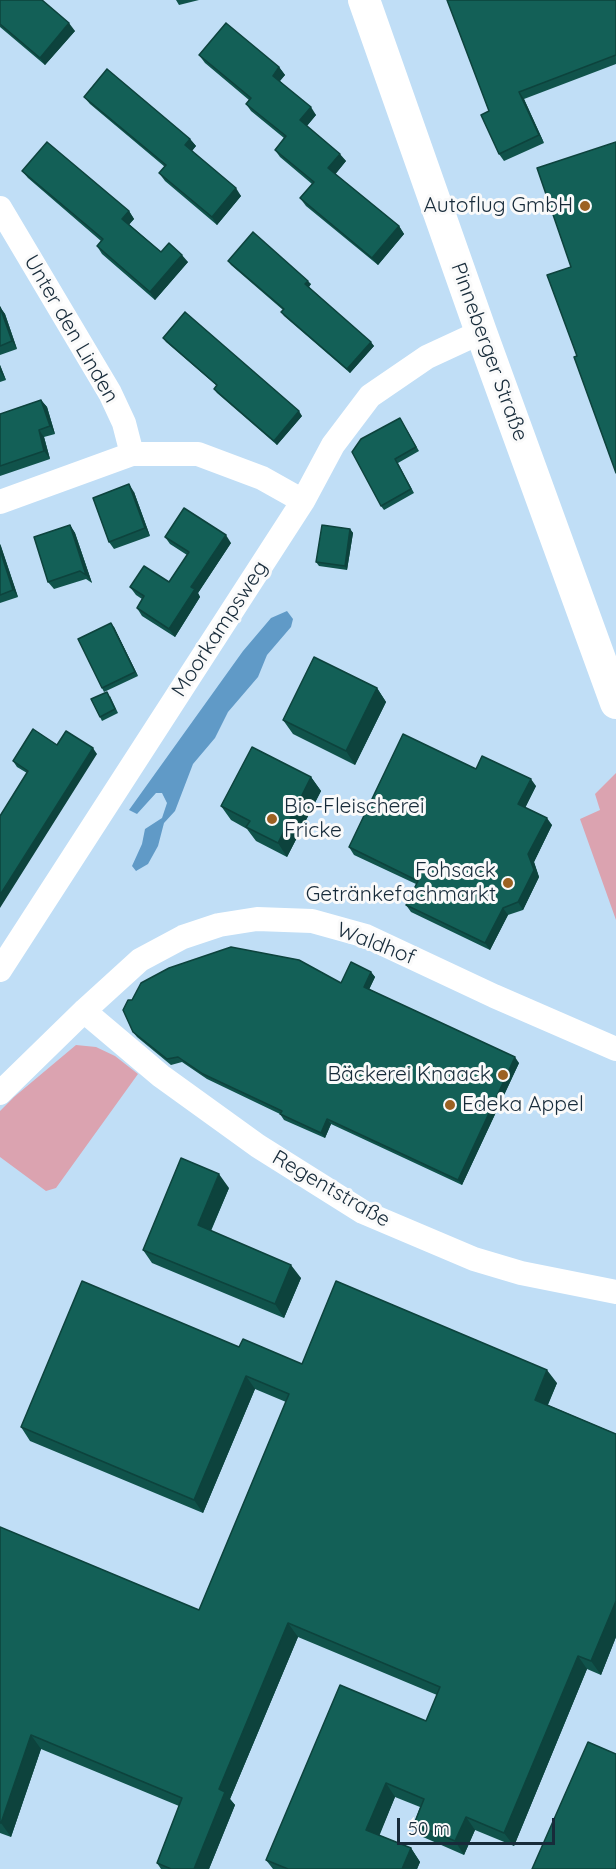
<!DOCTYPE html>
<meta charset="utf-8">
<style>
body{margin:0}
#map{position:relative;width:616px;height:1869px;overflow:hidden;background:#c0def6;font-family:Quicksand,sans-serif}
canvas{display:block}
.scale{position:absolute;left:397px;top:1818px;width:158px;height:27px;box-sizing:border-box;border:3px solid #172b3a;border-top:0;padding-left:8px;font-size:18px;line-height:21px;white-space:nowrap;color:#172b3a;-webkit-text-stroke:4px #fafafa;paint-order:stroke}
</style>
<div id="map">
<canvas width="616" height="1869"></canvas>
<div class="scale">50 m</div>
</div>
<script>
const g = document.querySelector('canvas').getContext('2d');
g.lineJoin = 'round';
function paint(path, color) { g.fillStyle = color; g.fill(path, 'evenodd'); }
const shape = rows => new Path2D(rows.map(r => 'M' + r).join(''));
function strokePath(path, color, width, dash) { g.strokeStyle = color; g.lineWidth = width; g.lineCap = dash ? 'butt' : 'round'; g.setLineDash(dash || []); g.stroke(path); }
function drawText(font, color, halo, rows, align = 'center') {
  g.font = font + ' Quicksand,sans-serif'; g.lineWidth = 6; g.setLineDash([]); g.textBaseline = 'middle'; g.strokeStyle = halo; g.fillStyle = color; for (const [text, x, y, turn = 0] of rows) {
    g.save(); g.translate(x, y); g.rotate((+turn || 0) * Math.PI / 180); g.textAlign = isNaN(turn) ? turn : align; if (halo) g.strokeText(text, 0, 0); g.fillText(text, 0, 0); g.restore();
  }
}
const green = shape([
 [616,773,616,920,580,819,600,810,595,794],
 [76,1045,96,1047,115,1056,138,1074,56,1188,46,1191,0,1157,0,1111,14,1097]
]);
const water = shape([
 [287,611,293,619,291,627,267,655,258,677,228,712,215,738,193,764,175,811,164,823,158,846,148,864,136,871,132,866,142,844,145,829,162,818,167,803,162,793,156,793,137,814,129,810,243,651,271,618]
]);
const minor = shape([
 [0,208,110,393,124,423,132,454],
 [0,502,132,454,198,454,262,478,303,501],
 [0,970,303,501,333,445,370,396,427,357,481,332],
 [84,1011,161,1076,258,1146,363,1212,474,1259,521,1273,616,1292],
 [0,1093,84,1011,140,960,183,937,219,925,257,919,312,921,366,936,494,996,616,1049]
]);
const major = shape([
 [364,0,481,332,616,703]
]);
const wall = shape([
 [0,0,75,31,45,65,0,27],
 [176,0,199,0,179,5],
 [616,0,616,64,524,99,544,143,504,161,499,154,489,111],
 [199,55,279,67,285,75,280,81,316,115,307,126,346,161,335,174,399,226,404,234,378,265,306,206,300,198,312,184,280,157,275,150,284,138,251,111,246,104,249,100,205,63],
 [84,97,190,139,196,146,192,151,241,196,217,225,165,181,159,173,165,167,90,104],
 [22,171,129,211,134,219,129,224,161,252,188,262,155,300,102,254,97,246,101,241,28,178],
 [228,261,311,284,309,287,374,346,350,373,284,316,281,312,283,310,231,265],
 [0,307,5,314,17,349,0,355],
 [163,338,302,416,277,445,217,393,214,389,217,386,166,342],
 [0,365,6,380,0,382],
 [41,400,47,407,55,434,44,437,50,459,0,476,0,414],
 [400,418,419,451,398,463,414,493,384,510,381,506],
 [134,492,150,536,114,549,109,542],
 [70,525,75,533,92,583,86,579,54,589,48,582],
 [350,529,353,533,347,570,319,566,316,562],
 [165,537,231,543,198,593,200,597,175,637,142,616,137,608,142,599,136,595,130,587,169,582,187,555,170,544],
 [0,544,18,597,0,603],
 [114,627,138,676,104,692,102,688],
 [377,688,386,702,355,765,293,734,283,720],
 [110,696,118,713,102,721,100,717],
 [57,745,97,754,27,773,17,767,13,761],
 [476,769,536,786,525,808,552,825,534,862,539,877,523,910,508,915,490,950,411,912,406,905,416,884,354,855,349,847],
 [311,777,321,791,287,857,256,841,247,829,231,820,221,806],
 [371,972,375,977,369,989,519,1063,462,1185,331,1124,325,1138,284,1120,280,1114,207,1079,182,1062,171,1065,137,1037,133,1032,132,1000,341,983],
 [229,1188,211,1231,301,1278,284,1318,152,1263,143,1250],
 [239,1347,302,1364,557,1383,548,1405,616,1434,616,1637,601,1675,587,1669,514,1846,475,1830,464,1855,423,1837,414,1824,420,1807,395,1797,379,1835,411,1848,420,1862,417,1869,273,1869,266,1860,426,1721,437,1695,298,1637,230,1799,235,1805,209,1869,161,1869,157,1863,179,1806,41,1749,11,1837,0,1833,0,1527,199,1610,286,1402,255,1389,203,1513,30,1441,21,1427]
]);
const shadedWall = shape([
 [69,23,75,31,45,65,40,58],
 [279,67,285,75,278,83,273,76],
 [519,92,524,99,544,143,539,135],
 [311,107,316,115,305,128,300,120],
 [190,139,196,146,190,153,185,145],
 [340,154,346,161,334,176,328,168],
 [236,188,241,196,217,225,212,217],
 [129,211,134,219,128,226,122,219],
 [399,226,404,234,378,265,372,258],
 [182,255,188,262,155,300,150,292],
 [308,281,311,284,308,288,305,284],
 [0,307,5,314,17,349,12,341],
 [371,342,374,346,350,373,347,369],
 [0,365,6,380,0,371],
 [41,400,47,407,55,434,50,426],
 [299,411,302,416,277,445,274,441],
 [39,430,44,437,50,459,44,451],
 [129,484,134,492,150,536,145,528],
 [70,525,75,533,92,583,86,575],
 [350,529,353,533,347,570,345,566],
 [226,535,231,543,198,593,200,597,175,637,169,629,191,587],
 [0,544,1,546,18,597,13,590,0,550],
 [111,623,114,627,138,676,135,672],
 [377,688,386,702,355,765,346,751],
 [93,748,97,754,0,908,0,895],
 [311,777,321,791,287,857,278,843],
 [531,779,536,786,523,812,518,804],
 [547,818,552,825,534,862,539,877,523,910,518,902,528,854],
 [503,908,508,915,490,950,485,943],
 [371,972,375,977,368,992,364,987],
 [515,1057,519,1063,462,1185,458,1180],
 [327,1119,331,1124,325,1138,321,1133],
 [219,1174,229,1188,207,1239,198,1225],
 [291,1265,301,1278,284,1318,275,1304],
 [547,1370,557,1383,544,1413,535,1400],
 [246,1376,255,1389,203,1513,194,1500],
 [616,1601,616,1637,601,1675,591,1661],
 [288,1623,298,1637,230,1799,235,1805,209,1869,194,1869,219,1789],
 [578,1656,587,1669,514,1846,504,1833],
 [31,1735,41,1749,11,1837,1,1823],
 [386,1783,395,1797,376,1844,366,1830],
 [466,1817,475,1830,464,1855,455,1841],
 [411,1848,420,1862,417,1869,402,1869]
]);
const building = shape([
 [0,0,42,0,69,23,40,58,0,24,0,0],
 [447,0,616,0,616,55,519,92,539,135,499,154,481,115,489,111,447,0],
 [226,23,279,67,273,76,311,107,300,120,340,154,328,168,399,226,372,258,300,198,314,182,275,150,286,136,246,104,251,98,199,55,226,23],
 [107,69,190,139,185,145,236,188,212,217,159,173,166,165,84,97,107,69],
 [47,142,129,211,122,219,161,252,169,243,182,255,150,292,97,246,103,239,22,171,47,142],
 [616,142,616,473,574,357,577,356,547,275,571,267,537,168,616,142],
 [253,232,308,281,305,284,371,342,347,369,281,312,284,309,228,261,253,232],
 [0,307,12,341,0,346,0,307],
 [185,312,299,411,274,441,214,389,217,385,163,338,185,312],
 [41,400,50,426,39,430,44,451,0,466,0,414,41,400],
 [400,418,416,447,395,459,411,489,381,506,352,452,361,439,400,418],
 [129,484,145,528,109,542,93,498,129,484],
 [184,508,226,535,191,587,195,589,169,629,137,608,144,596,130,587,144,566,169,582,189,552,165,537,184,508],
 [70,525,86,575,80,571,48,582,34,537,70,525],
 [322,525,350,529,345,566,316,562,322,525],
 [0,550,13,590,0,595,0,550],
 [111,623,135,672,102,688,78,639,111,623],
 [314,657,377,688,346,751,283,720,314,657],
 [107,692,115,709,100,717,91,699,107,692],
 [33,729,57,745,66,731,93,748,0,895,0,816,28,771,13,761,33,729],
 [403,734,476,769,482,756,531,779,518,804,547,818,528,854,534,870,518,902,503,908,485,943,406,905,418,881,349,847,403,734],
 [252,747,311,777,278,843,246,827,250,821,221,806,252,747],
 [231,947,299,960,341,983,351,962,371,972,364,987,515,1057,458,1180,327,1119,321,1133,280,1114,282,1111,203,1074,178,1057,167,1059,133,1032,123,1010,128,1000,132,1000,141,983,169,968,231,947],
 [181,1158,219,1174,198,1225,291,1265,275,1304,143,1250,181,1158],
 [82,1281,239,1347,243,1339,302,1364,336,1281,547,1370,535,1400,616,1434,616,1601,591,1661,578,1656,504,1833,466,1817,455,1841,414,1824,424,1799,386,1783,366,1830,411,1848,402,1869,288,1869,266,1860,340,1685,426,1721,440,1687,288,1623,219,1789,225,1792,194,1869,171,1869,157,1863,182,1798,31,1735,1,1823,0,1823,0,1527,199,1610,289,1394,246,1376,194,1500,21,1427,82,1281],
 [588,1742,616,1754,616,1869,532,1869,588,1742]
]);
const markers = [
 [585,206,6,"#9c6122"],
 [272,819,6,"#9c6122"],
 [508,883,6,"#9c6122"],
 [503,1075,6,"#9c6122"],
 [450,1105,6,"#9c6122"]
];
const poiNames = [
 ["Autoflug GmbH",573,206],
 ["Bio-Fleischerei",284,807,"left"],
 ["Fricke",284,831,"left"],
 ["Fohsack",496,871],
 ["Getränkefachmarkt",496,895],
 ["Bäckerei Knaack",491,1075],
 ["Edeka Appel",462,1105,"left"]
];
const streetNames = [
 ["Unter den Linden",71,329,60],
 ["Pinneberger Straße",489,352,70],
 ["Moorkampsweg",220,629,-57],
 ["Waldhof",376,944,21],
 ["Regentstraße",331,1189,30]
];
paint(green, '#dba3b0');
paint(water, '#609ac7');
strokePath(minor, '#fff', 24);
strokePath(major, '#fff', 32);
paint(wall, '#10534b');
paint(shadedWall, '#0d433d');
paint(building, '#136057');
strokePath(building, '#0d433d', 1.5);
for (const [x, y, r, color] of markers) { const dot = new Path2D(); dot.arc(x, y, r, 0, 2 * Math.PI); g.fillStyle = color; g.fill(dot); strokePath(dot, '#fafafa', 2); }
drawText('21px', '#172b3a', '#fafafa', poiNames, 'right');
drawText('21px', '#172b3a', '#fafafa', streetNames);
</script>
